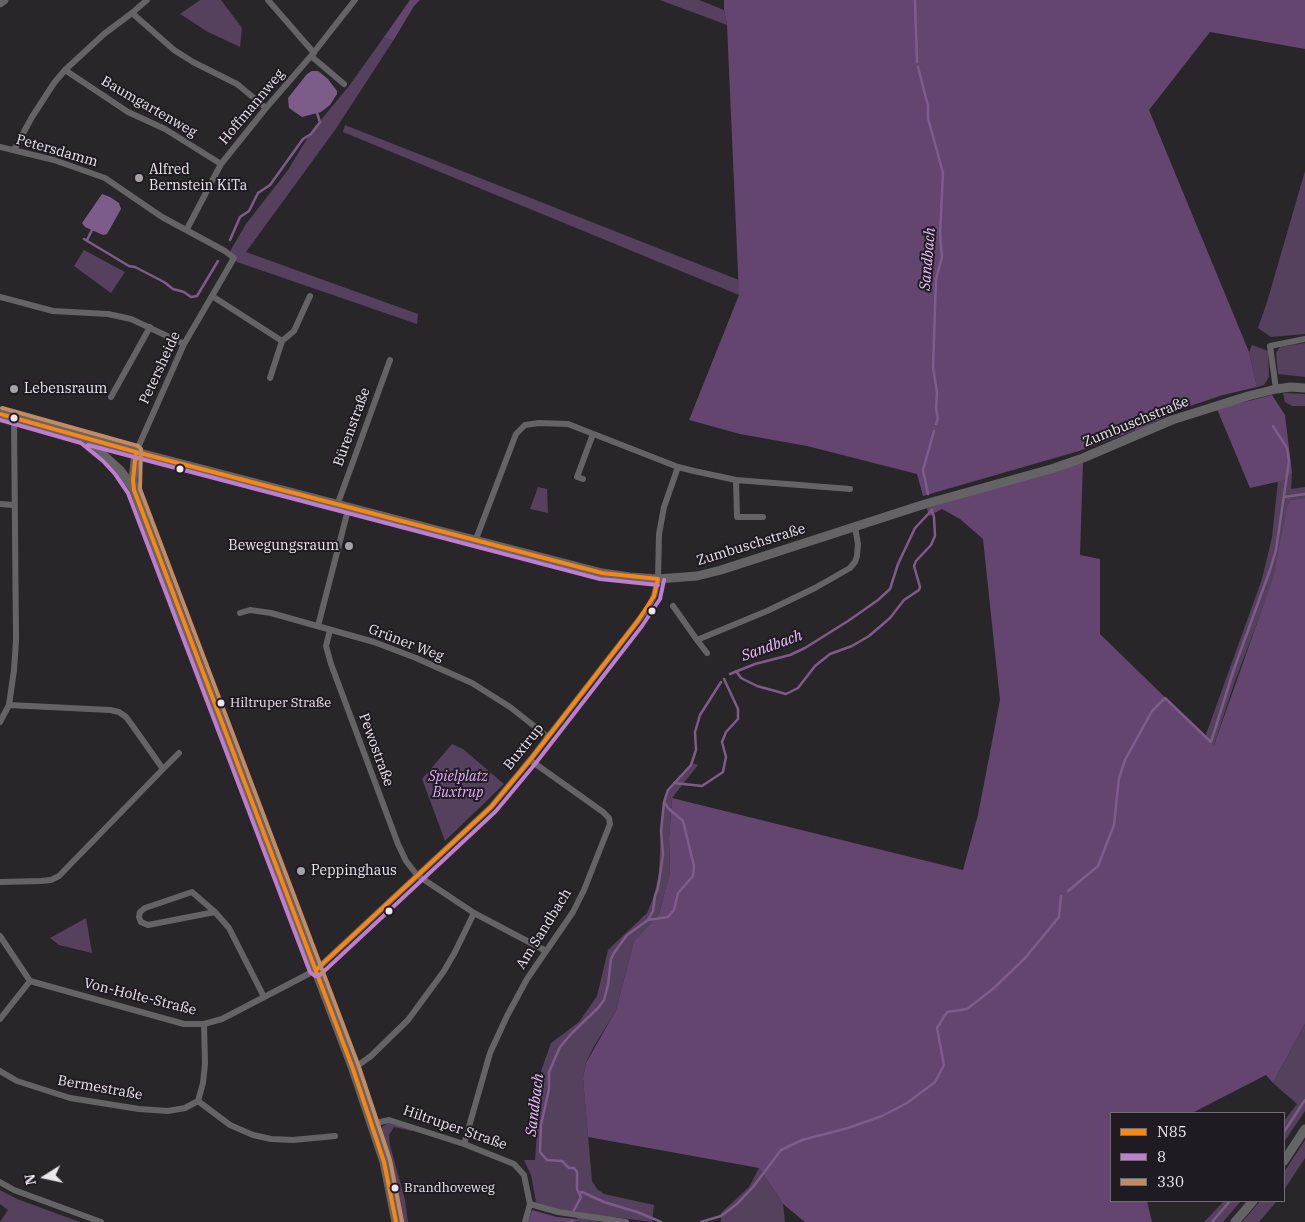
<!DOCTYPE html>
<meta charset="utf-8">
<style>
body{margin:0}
#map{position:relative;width:1305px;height:1222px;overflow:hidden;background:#29262a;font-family:"IBM Plex Serif",serif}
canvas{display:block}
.legend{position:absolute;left:1110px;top:1112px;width:175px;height:90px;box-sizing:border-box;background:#201b23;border:1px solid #716d74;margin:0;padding:6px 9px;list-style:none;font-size:15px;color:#ebe7ed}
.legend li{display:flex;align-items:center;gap:10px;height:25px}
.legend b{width:25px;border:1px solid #716d74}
.north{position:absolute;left:20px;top:1152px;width:50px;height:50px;-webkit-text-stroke:4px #201b23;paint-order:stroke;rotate:260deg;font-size:14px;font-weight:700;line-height:20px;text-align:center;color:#ebe7ed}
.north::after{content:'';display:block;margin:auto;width:18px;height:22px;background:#ebe7ed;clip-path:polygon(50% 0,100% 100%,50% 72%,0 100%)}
</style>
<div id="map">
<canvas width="1305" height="1222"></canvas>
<ul class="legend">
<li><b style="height:6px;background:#f68712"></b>N85</li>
<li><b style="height:6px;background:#bf7dcf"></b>8</li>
<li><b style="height:6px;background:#c18c65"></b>330</li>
</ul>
<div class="north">N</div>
</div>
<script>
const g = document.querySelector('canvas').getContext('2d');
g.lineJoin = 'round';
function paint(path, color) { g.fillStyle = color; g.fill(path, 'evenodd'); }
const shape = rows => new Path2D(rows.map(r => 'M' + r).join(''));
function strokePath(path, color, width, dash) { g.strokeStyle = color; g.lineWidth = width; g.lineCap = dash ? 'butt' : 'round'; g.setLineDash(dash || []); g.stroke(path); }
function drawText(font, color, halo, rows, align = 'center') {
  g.font = font + ' "IBM Plex Serif",serif'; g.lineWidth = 4; g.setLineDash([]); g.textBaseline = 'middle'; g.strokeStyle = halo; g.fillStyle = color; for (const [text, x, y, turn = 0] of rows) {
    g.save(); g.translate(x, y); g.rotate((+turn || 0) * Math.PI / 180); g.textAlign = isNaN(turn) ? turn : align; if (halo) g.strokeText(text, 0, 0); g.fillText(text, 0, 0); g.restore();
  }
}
const green = shape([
 [200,0,221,0,242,28,240,47,208,32,180,14],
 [660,0,699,0,724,10,727,25],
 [384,37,393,41,335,130,246,252,418,314,417,324,237,262,229,253,246,224,288,170,311,132,349,86],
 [345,125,739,280,739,295,343,132],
 [1305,171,1305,334,1271,337,1258,328,1267,302],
 [84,250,125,272,111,293,74,266],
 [1305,343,1305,377,1278,374,1276,353,1280,347],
 [1252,345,1268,351,1269,377,1264,385,1257,387,1249,352],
 [1283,393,1305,394,1305,406,1292,406,1285,402],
 [1292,473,1291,489,1305,487,1305,498,1291,500,1275,575,1234,684,1214,745,1205,737,1262,579,1272,537,1278,481],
 [538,487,547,489,548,513,530,509],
 [452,744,463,749,504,784,445,841,422,779],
 [692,763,698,765,672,798,669,839,670,872,659,914,634,941,616,1010,593,1048,586,1063,583,1078,592,1181,597,1189,604,1194,654,1205,652,1222,614,1217,597,1222,576,1222,578,1214,558,1211,536,1202,531,1175,524,1160,535,1160,541,1071,551,1043,579,1022,597,996,608,950,647,913,654,896,659,873,661,828,664,803,668,789],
 [86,918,92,953,59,945,50,938],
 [1305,1024,1305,1111,1284,1142,1284,1121,1297,1104,1273,1083],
 [390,1122,413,1128,412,1131,394,1127,389,1135,390,1145,405,1200,408,1222,400,1222,389,1167,380,1134,382,1127],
 [1305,1140,1305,1158,1284,1190,1284,1172],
 [759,1168,783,1204,785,1222,721,1222,721,1213,749,1187],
 [0,1190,17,1199,80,1222,0,1222,8,1210,0,1204],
 [1224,1201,1241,1201,1223,1222,1204,1222],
 [1260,1201,1277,1201,1259,1222,1242,1222]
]);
const forest = shape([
 [410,0,420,0,414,6,393,41,384,37],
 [724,0,1305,0,1305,49,1210,32,1149,110,1249,352,1257,387,1223,395,1184,408,1144,427,1079,451,923,496,917,474,807,446,740,434,689,420,739,295,727,25,724,10],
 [1272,395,1285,415,1292,473,1281,481,1250,488,1217,409],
 [1083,461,1080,555,1100,559,1100,634,1214,745,1274,575,1287,507,1291,500,1305,498,1305,1024,1273,1083,1266,1075,1192,1113,1111,1113,1111,1201,1147,1201,1152,1222,805,1222,783,1204,759,1168,588,1137,583,1078,586,1063,616,1010,634,941,659,914,670,872,669,839,672,798,963,870,978,815,1000,700,983,539,960,519,942,509,929,516,927,508],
 [532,1210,557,1217,577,1219,576,1222,528,1222]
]);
const water = shape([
 [312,71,318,71,328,79,337,91,337,94,330,105,321,112,302,117,289,108,288,98,307,74],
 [102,194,110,197,119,203,121,209,107,234,103,235,85,227,82,223]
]);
const stream = shape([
 [915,0,917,62],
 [918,67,928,106,928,118,943,173,940,234,942,257,936,279,933,367,937,392,936,409,938,418,936,424],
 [84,239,129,266,135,267,164,282,173,289,184,292,191,297,197,296,218,261],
 [87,240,92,230],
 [230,240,240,217,249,211,258,193,270,185,303,139,311,134,320,122,317,113],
 [928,494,923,470,934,431],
 [1284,497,1305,494],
 [736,671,741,678,757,686,786,694,798,688,815,666,830,654,852,646,869,636,890,618,904,600,919,590,920,587,914,566,916,561,931,545,935,536,934,517,932,511],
 [730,674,755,664,790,655,805,648,848,621,878,600,890,589,898,564,915,528,932,510],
 [674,783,702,786,723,772,726,757,722,742,726,732,738,719,738,709,724,679],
 [1068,891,1098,866,1114,825,1119,778,1125,760,1152,711,1165,698,1211,742,1234,669,1270,570,1276,550,1289,461,1287,448,1273,426],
 [648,920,668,917,674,910,678,893,693,876,694,866,683,821,668,808,665,803],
 [1284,1132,1305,1100],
 [579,1193,582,1192,604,1202,637,1212,661,1222],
 [573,1212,581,1197,577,1189,577,1172,574,1168,569,1168,562,1161,547,1160,540,1152,541,1125,549,1089,549,1072,560,1047,572,1033,598,1008,604,1000,608,985,611,959,614,953,627,935,648,920,653,911,655,896,658,888,663,854,661,831,664,802,668,790,691,765,696,750,695,732,700,715,721,682],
 [572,1222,572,1221],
 [701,1222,721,1216,737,1204,753,1187,781,1150,802,1140,848,1128,882,1116,907,1103,935,1082,944,1065,937,1028,947,1012,967,1009,994,988,1025,958,1059,917,1061,896],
 [1212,1222,1230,1201]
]);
const street = shape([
 [268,0,314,53],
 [132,13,174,50,193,62,237,84,266,108],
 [311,56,344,84],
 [65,70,128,112,165,129,221,164],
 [0,147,54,160,105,178,162,217,225,251,234,258,212,296],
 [14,150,32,117,54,83,65,70,104,34,132,13,147,0],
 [187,229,221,164,266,108,311,56,355,0],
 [0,297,53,311,108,314,131,319,184,344],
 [270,378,282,341,294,331,310,296],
 [1276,389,1270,346,1305,339],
 [111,397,150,327],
 [136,452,184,344,212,296,282,341],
 [583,479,577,477,593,434],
 [736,480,737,517,763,517],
 [338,503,390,360],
 [0,504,13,505],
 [476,539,516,434,525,425,539,423,568,424,678,467,694,471,736,480,850,489],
 [673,606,697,640,767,611,815,588,850,568,855,562,857,556,858,544,855,527],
 [240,613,250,610,271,613,374,642,416,658,472,683,510,707,548,737],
 [318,626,349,506],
 [330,630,326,646,331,664,398,844,406,861,417,875,474,913,546,951],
 [697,640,707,653],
 [0,722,9,705,14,670,16,640,14,418],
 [163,769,179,753],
 [0,882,41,881,51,880,59,876,163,769,132,725,126,717,119,712,110,710,9,705],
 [215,912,148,925,141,922,139,917,140,912,145,908,192,892,215,912,229,928,264,997],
 [0,936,30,981,184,1024,204,1024,222,1019,316,970,491,807,530,760,648,608,654,596,658,579,659,534,664,507,678,467],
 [0,1019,30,981],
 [353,1069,371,1056,408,1020,444,971,455,952,474,913],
 [0,1071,17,1081,70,1098,139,1109,168,1111,185,1108,198,1101,203,1083,205,1064,204,1024],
 [198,1101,230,1125,253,1135,271,1139,293,1140,335,1136],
 [372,1124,389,1120,464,1144,514,1164,524,1175,530,1204],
 [464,1144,490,1053,507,1016,527,979,573,912,584,890,610,824,609,818,603,812,530,760],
 [0,1182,14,1190,101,1222],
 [525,1222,530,1204,558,1212,626,1222]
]);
const secondary = shape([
 [0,3,4,0],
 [0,414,136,452,602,573,630,577,658,579,697,576,721,570,925,504,1051,469,1083,458,1172,420,1248,396,1276,389,1291,387,1305,388],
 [87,440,120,470,133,488],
 [136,452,133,480,134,490,159,558,353,1069,384,1162,396,1222],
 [1284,1161,1305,1129],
 [1235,1222,1253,1201]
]);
const bus1 = shape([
 [0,414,136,452,602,573,658,579],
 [136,452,133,480,134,490,353,1069,384,1162,396,1222],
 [316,970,491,807,530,760,637,622,654,596,658,579]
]);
const bus2 = shape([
 [0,420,81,443,103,461,115,474,128,493,310,972,315,976,320,975,496,811,535,764,642,626,660,599,664,580],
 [88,445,600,579,658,585]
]);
const bus3 = shape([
 [2,408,138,446,141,449,140,489,359,1067,390,1160,402,1221]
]);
const markers = [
 [139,178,5,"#a7a3a9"],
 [14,389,5,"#a7a3a9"],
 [14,418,4.5,"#ebe7ed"],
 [180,469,4.5,"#ebe7ed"],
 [349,546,5,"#a7a3a9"],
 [652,611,4.5,"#ebe7ed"],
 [221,703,4.5,"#ebe7ed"],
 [301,871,5,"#a7a3a9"],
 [389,911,4.5,"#ebe7ed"],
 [395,1188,4.5,"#ebe7ed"]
];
const busNames = [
 ["Hiltruper Straße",230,703],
 ["Brandhoveweg",404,1188]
];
const streetNames = [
 ["Baumgartenweg",149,107,30],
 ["Hoffmannweg",252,107,-50],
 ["Petersdamm",57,151,16],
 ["Petersheide",160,368,-65],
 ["Zumbuschstraße",1136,422,-22],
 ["Bürenstraße",352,427,-70],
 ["Zumbuschstraße",751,545,-17],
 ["Grüner Weg",406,643,21],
 ["Buxtrup",524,747,-51],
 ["Pewostraße",376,750,70],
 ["Am Sandbach",544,929,-58],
 ["Von-Holte-Straße",140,997,14],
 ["Bermestraße",100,1088,10],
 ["Hiltruper Straße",455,1128,19]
];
const poiNames = [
 ["Alfred",149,170],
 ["Bernstein KiTa",149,186],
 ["Lebensraum",24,389],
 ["Bewegungsraum",339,546,"right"],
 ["Peppinghaus",311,871]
];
const parkNames = [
 ["Spielplatz",458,777],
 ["Buxtrup",458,793]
];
const waterNames = [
 ["Sandbach",928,259,-85],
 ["Sandbach",772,646,-20],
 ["Sandbach",535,1105,-83]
];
paint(green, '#55405e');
paint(forest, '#644570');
paint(water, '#7d5c8a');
strokePath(stream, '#7d5c8a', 2.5);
strokePath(street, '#666367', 6);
strokePath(secondary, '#666367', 9);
strokePath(bus1, '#f68712', 4);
strokePath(bus2, '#bf7dcf', 4);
strokePath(bus3, '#c18c65', 4);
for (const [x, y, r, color] of markers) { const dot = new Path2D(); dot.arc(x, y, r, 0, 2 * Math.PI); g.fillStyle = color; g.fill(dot); strokePath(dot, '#201b23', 2); }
drawText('13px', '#ebe7ed', '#201b23', busNames, 'left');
drawText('14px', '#ebe7ed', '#201b23', streetNames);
drawText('14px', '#ebe7ed', '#201b23', poiNames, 'left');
drawText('italic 14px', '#e5b0fc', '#201b23', parkNames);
drawText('italic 15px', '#eac0fc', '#201b23', waterNames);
</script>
